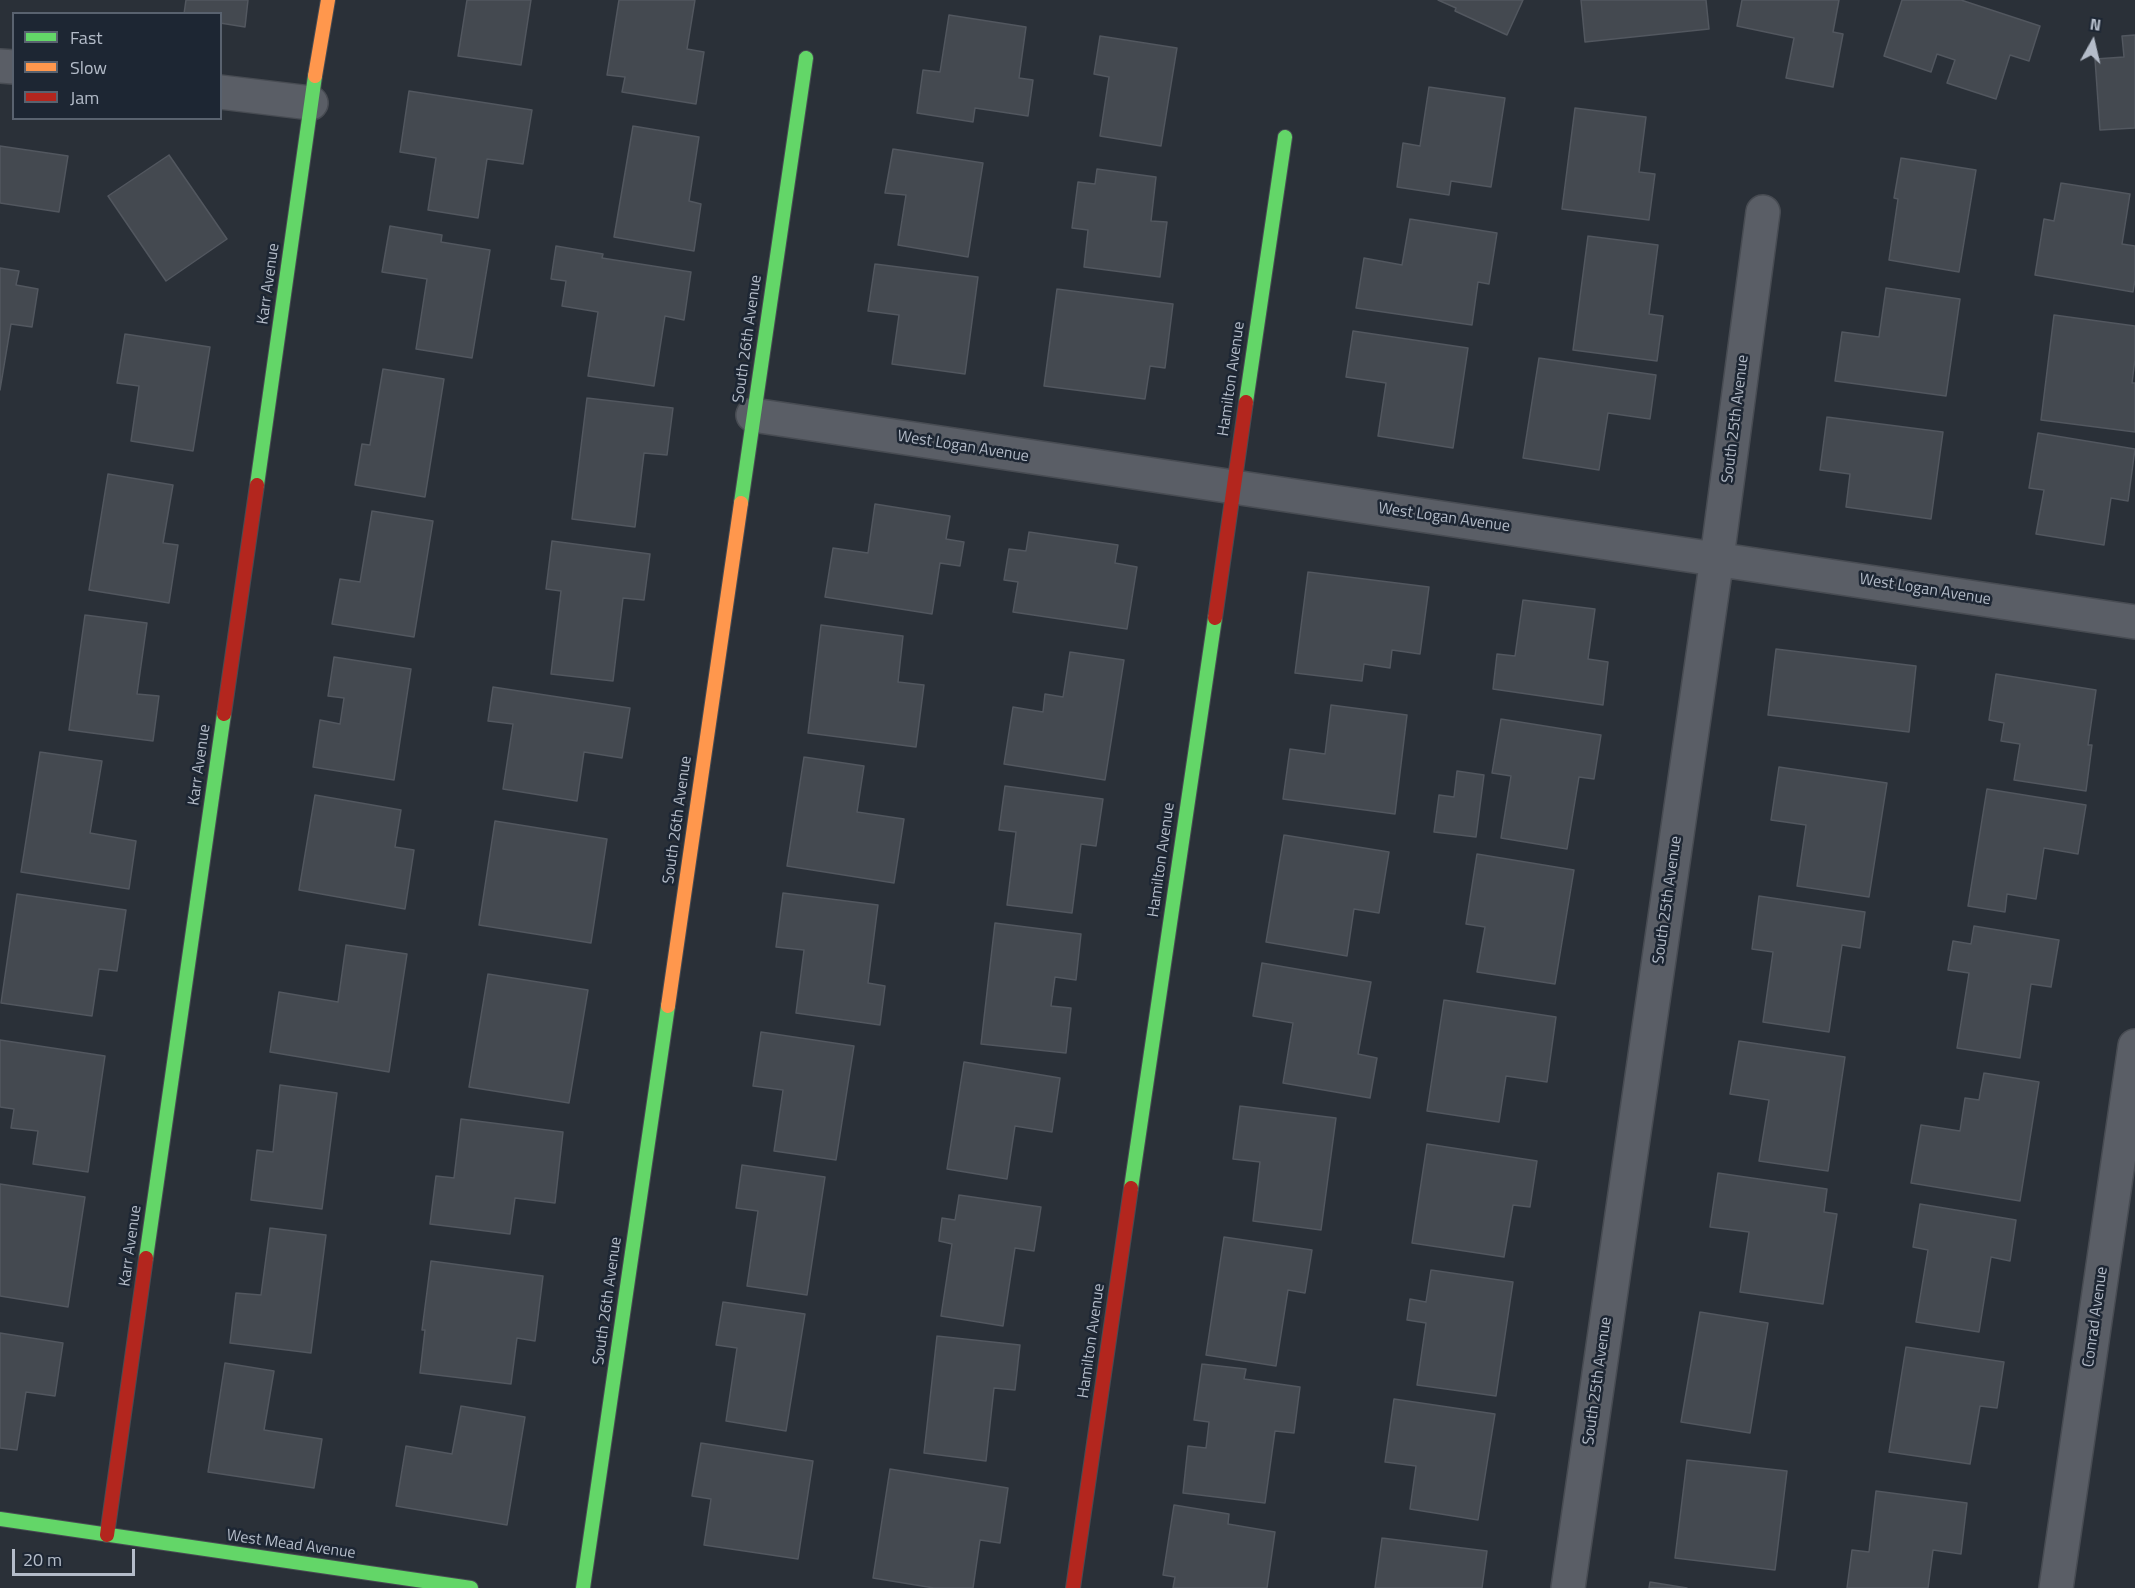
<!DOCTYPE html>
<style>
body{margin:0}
#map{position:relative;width:2135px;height:1588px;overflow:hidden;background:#2a3038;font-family:"Titillium Web",sans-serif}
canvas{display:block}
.legend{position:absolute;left:12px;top:12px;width:210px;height:108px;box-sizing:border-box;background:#1d2633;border:2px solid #59626f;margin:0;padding:8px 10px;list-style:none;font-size:18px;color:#b4bcc9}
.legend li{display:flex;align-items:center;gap:12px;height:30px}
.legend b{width:30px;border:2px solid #59626f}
.north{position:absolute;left:2063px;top:12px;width:60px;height:60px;-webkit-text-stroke:4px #1d2633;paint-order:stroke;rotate:8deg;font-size:16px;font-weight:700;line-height:24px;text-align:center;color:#b4bcc9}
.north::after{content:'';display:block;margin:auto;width:21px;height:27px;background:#b4bcc9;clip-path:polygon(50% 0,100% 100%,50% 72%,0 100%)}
.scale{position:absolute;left:12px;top:1549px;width:123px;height:27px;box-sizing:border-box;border:3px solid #b4bcc9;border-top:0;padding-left:8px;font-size:18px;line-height:21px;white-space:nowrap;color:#b4bcc9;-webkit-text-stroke:4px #1d2633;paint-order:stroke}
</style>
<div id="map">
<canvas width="2135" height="1588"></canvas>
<ul class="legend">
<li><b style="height:8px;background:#63d668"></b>Fast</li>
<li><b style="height:8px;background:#ff974d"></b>Slow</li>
<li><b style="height:8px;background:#b3261e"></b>Jam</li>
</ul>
<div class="north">N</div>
<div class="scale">20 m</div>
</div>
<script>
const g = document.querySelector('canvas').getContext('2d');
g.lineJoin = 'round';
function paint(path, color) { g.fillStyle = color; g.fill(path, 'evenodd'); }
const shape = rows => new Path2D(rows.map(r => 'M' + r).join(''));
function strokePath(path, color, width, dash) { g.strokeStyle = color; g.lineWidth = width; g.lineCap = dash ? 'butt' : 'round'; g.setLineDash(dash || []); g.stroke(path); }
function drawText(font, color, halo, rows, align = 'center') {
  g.font = font + ' "Titillium Web",sans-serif'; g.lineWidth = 5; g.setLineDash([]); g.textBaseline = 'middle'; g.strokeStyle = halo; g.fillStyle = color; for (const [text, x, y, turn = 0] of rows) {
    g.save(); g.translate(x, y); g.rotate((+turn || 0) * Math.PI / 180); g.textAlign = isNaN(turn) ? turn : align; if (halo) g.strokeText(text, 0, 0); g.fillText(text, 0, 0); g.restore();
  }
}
const building = shape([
 [186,0,248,0,245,27,220,23,220,14,184,14,186,0],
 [467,0,531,0,521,65,458,56,467,0],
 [619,0,695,0,687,49,704,52,696,104,622,92,625,77,607,75,619,0],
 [1438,0,1523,0,1507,35,1455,11,1456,8,1438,0],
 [1581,0,1706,0,1709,29,1585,42,1581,0],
 [1742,0,1839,0,1833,32,1843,34,1833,87,1786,78,1794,38,1737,26,1742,0],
 [1902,0,1961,0,2040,26,2029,61,2010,55,1996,99,1947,83,1955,60,1937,54,1931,72,1884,56,1902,0],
 [949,15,1026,27,1019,78,1033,80,1028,116,975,108,973,122,917,113,923,70,940,72,949,15],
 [2135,35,2135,128,2100,130,2095,59,2124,57,2122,36,2135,35],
 [1100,36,1177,48,1161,146,1100,136,1109,77,1094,74,1100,36],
 [1429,87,1505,98,1491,187,1451,181,1449,195,1397,187,1403,143,1420,146,1429,87],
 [409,91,532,110,523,164,487,159,478,218,428,210,436,158,400,152,409,91],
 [1575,108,1646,117,1639,172,1655,174,1649,220,1562,209,1575,108],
 [633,126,699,137,689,201,701,204,694,251,614,237,633,126],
 [0,146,68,156,59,212,0,203,0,146],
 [893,149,983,163,968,257,898,245,906,195,885,193,893,149],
 [169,155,227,239,166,281,108,196,169,155],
 [1901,158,1976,170,1959,272,1889,260,1898,199,1894,198,1901,158],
 [1097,169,1156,177,1151,221,1167,222,1160,277,1084,267,1088,230,1072,228,1078,182,1095,184,1097,169],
 [2061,183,2130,194,2122,244,2135,246,2135,280,2133,292,2035,275,2044,219,2054,221,2061,183],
 [1410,219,1497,233,1489,284,1478,282,1472,325,1356,308,1364,258,1402,265,1410,219],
 [390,226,442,235,441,242,490,250,472,358,416,349,427,279,382,272,390,226],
 [1588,236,1658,245,1649,314,1663,316,1657,361,1573,350,1588,236],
 [556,246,603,254,602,258,691,272,684,320,665,316,654,386,588,376,598,312,562,306,566,281,551,279,556,246],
 [875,264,978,277,965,374,892,364,899,315,868,311,875,264],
 [0,268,19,271,16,285,38,289,32,327,11,324,0,390,0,268],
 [1886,288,1960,299,1946,396,1835,381,1842,332,1879,337,1886,288],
 [1057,289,1173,304,1165,368,1150,366,1145,399,1044,386,1057,289],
 [2054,315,2135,326,2135,359,2132,383,2135,383,2135,432,2041,420,2054,315],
 [1353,331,1468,348,1453,448,1378,436,1386,383,1346,377,1353,331],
 [125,334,210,347,193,451,131,441,139,386,117,383,125,334],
 [1539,358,1656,375,1650,419,1608,413,1599,470,1523,458,1539,358],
 [383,369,444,379,425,497,355,485,362,444,370,445,383,369],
 [587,398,673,408,667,455,644,453,635,527,572,519,587,398],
 [1827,417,1943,432,1931,519,1846,507,1850,474,1820,470,1827,417],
 [2038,433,2135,449,2128,501,2111,498,2104,545,2036,534,2044,490,2029,488,2038,433],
 [108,474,173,485,163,543,178,545,169,603,89,590,108,474],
 [875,504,950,516,946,539,964,542,960,566,940,563,932,614,825,597,833,548,868,553,875,504],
 [372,511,433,521,414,637,332,624,340,579,360,582,372,511],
 [1029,532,1118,545,1115,563,1137,567,1127,629,1013,612,1018,582,1004,580,1009,549,1026,551,1029,532],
 [552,541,650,554,644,600,623,598,613,681,551,674,561,591,546,589,552,541],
 [1308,572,1429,587,1420,654,1392,650,1390,668,1364,664,1362,681,1295,673,1308,572],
 [1523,600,1595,609,1588,659,1608,662,1603,705,1493,689,1497,654,1515,656,1523,600],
 [85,615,147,623,137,694,159,696,153,741,69,730,85,615],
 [821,625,903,636,898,682,924,685,916,747,808,733,821,625],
 [1776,649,1916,666,1909,732,1768,715,1776,649],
 [1070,652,1124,660,1105,780,1004,764,1013,707,1043,712,1045,694,1063,697,1070,652],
 [334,657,411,669,394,780,313,767,320,720,340,724,344,698,328,696,334,657],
 [1996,674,2096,690,2088,745,2092,745,2086,791,2014,780,2020,744,2001,741,2004,723,1989,720,1996,674],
 [493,687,630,708,622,758,584,752,577,801,503,789,513,724,488,721,493,687],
 [1331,705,1407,715,1395,814,1283,799,1290,749,1325,754,1331,705],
 [1501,719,1601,735,1594,779,1579,777,1567,849,1501,838,1511,776,1492,773,1501,719],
 [40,752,102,761,90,833,136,841,129,889,21,872,40,752],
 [804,757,864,766,857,812,904,819,894,883,787,866,804,757],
 [1779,767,1887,783,1869,897,1797,886,1806,825,1771,820,1779,767],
 [1457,771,1484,775,1476,837,1434,832,1439,795,1454,797,1457,771],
 [1005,786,1103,799,1096,846,1081,844,1072,913,1007,905,1016,832,999,830,1005,786],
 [1987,789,2086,805,2078,854,2044,848,2036,899,2007,894,2005,912,1968,906,1987,789],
 [315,795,401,810,395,847,414,850,405,909,299,890,315,795],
 [495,821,607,839,591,943,479,925,495,821],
 [1284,835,1389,852,1379,913,1354,909,1347,956,1266,942,1284,835],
 [1477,854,1574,870,1555,984,1477,972,1485,927,1466,924,1477,854],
 [783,893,878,905,868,983,885,986,880,1025,796,1013,804,950,776,947,783,893],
 [17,894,126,910,117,971,99,969,92,1016,1,1003,17,894],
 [1759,896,1865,912,1860,948,1842,945,1829,1032,1763,1022,1773,952,1752,949,1759,896],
 [995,923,1081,934,1076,980,1055,977,1051,1006,1071,1008,1066,1053,981,1044,995,923],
 [1974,926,2059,940,2051,987,2031,984,2020,1058,1957,1048,1969,973,1948,970,1953,941,1971,944,1974,926],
 [346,945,407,954,389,1072,270,1052,279,992,338,1002,346,945],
 [1262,963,1371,982,1358,1054,1377,1058,1370,1098,1283,1083,1293,1023,1253,1016,1262,963],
 [488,974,588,990,569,1103,469,1087,488,974],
 [1444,1000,1556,1017,1547,1082,1506,1076,1499,1122,1427,1111,1444,1000],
 [761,1032,854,1046,836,1160,774,1151,783,1090,753,1086,761,1032],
 [0,1040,105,1056,88,1172,33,1164,38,1131,11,1128,14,1109,0,1107,0,1040],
 [1739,1041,1845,1057,1828,1171,1759,1161,1769,1100,1730,1094,1739,1041],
 [964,1062,1060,1078,1052,1132,1015,1126,1007,1179,947,1169,964,1062],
 [1984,1073,2039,1082,2020,1201,1911,1183,1921,1125,1960,1131,1965,1098,1979,1100,1984,1073],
 [280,1085,337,1093,322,1209,251,1200,257,1150,273,1152,280,1085],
 [1240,1106,1336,1118,1321,1230,1253,1221,1260,1162,1233,1159,1240,1106],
 [461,1119,563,1132,555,1203,515,1198,510,1234,430,1224,436,1176,454,1178,461,1119],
 [1427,1144,1537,1161,1530,1207,1513,1205,1504,1257,1412,1243,1427,1144],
 [742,1165,825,1177,807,1295,747,1286,758,1211,736,1208,742,1165],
 [1718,1173,1827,1189,1824,1212,1837,1214,1823,1304,1740,1292,1749,1232,1710,1227,1718,1173],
 [0,1184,85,1197,68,1307,0,1296,0,1184],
 [959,1195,1041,1207,1034,1251,1015,1248,1003,1326,941,1316,952,1244,939,1241,942,1218,955,1220,959,1195],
 [1920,1204,2016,1220,2010,1261,1991,1257,1979,1332,1916,1322,1928,1250,1913,1247,1920,1204],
 [270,1228,326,1235,311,1353,230,1343,236,1293,261,1295,270,1228],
 [1224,1237,1312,1250,1305,1293,1288,1290,1276,1366,1206,1355,1224,1237],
 [431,1261,543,1276,535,1341,517,1338,511,1384,420,1373,425,1330,422,1330,431,1261],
 [1431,1270,1513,1282,1496,1396,1417,1385,1426,1323,1407,1320,1410,1299,1426,1302,1431,1270],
 [723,1302,805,1314,786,1431,726,1421,737,1348,716,1345,723,1302],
 [1700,1312,1768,1323,1750,1433,1681,1422,1700,1312],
 [0,1333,63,1343,55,1396,26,1392,17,1450,0,1448,0,1333],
 [937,1336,1020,1345,1015,1390,994,1388,986,1461,924,1453,937,1336],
 [1906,1347,2004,1362,1997,1408,1980,1406,1970,1464,1889,1452,1906,1347],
 [225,1363,274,1371,264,1430,322,1439,314,1488,208,1472,225,1363],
 [1202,1364,1246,1369,1244,1379,1300,1387,1294,1433,1275,1431,1265,1503,1183,1493,1188,1446,1206,1448,1209,1422,1194,1420,1202,1364],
 [1394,1399,1495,1414,1478,1520,1410,1509,1416,1466,1385,1462,1394,1399],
 [461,1406,525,1417,507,1525,396,1506,406,1446,452,1454,461,1406],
 [701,1443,813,1461,798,1559,704,1545,711,1499,692,1496,701,1443],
 [1687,1460,1787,1471,1775,1570,1675,1558,1687,1460],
 [890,1469,1008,1488,1000,1543,980,1540,973,1588,934,1588,873,1578,890,1469],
 [1876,1491,1967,1503,1961,1554,1933,1550,1928,1588,1847,1588,1852,1550,1869,1552,1876,1491],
 [1174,1505,1229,1514,1228,1524,1275,1532,1267,1588,1173,1588,1175,1577,1163,1575,1174,1505],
 [1382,1538,1487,1551,1482,1588,1375,1588,1382,1538],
 [1650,1582,1687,1588,1649,1588,1650,1582]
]);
const street = shape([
 [0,66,14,67],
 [220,92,311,103],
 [753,415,2135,622],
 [1568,1588,1717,558,1763,212],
 [2056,1588,2135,1046]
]);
const fast = shape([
 [1246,402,1285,137],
 [257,485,315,76],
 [741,503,806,58],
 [1131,1188,1215,618],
 [146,1258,224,714],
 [0,1519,471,1588],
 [583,1588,668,1006]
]);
const slow = shape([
 [315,76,328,0],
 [668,1006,741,503]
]);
const jam = shape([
 [1215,618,1246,402],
 [224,714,257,485],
 [107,1535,146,1258],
 [1073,1588,1131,1188]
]);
const streetNames = [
 ["Karr Avenue",269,284,-82],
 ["South 26th Avenue",748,339,-82],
 ["Hamilton Avenue",1232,379,-82],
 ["South 25th Avenue",1736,419,-83],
 ["West Logan Avenue",963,447,9],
 ["West Logan Avenue",1444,518,8],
 ["West Logan Avenue",1925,590,9],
 ["Karr Avenue",200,765,-82],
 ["South 26th Avenue",678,820,-82],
 ["Hamilton Avenue",1162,860,-82],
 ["South 25th Avenue",1668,900,-82],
 ["Karr Avenue",131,1246,-82],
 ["South 26th Avenue",608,1301,-82],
 ["Conrad Avenue",2096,1317,-82],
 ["Hamilton Avenue",1092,1341,-82],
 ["South 25th Avenue",1598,1381,-82],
 ["West Mead Avenue",291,1545,8]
];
paint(building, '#444950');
strokePath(building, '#52575f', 1.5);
strokePath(street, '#484c53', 36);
strokePath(fast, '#484c53', 16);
strokePath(slow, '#484c53', 16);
strokePath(jam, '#484c53', 16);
strokePath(street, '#5a5e66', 33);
strokePath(fast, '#63d668', 14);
strokePath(slow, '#ff974d', 14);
strokePath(jam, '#b3261e', 14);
drawText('16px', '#b4bcc9', '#1d2633', streetNames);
</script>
